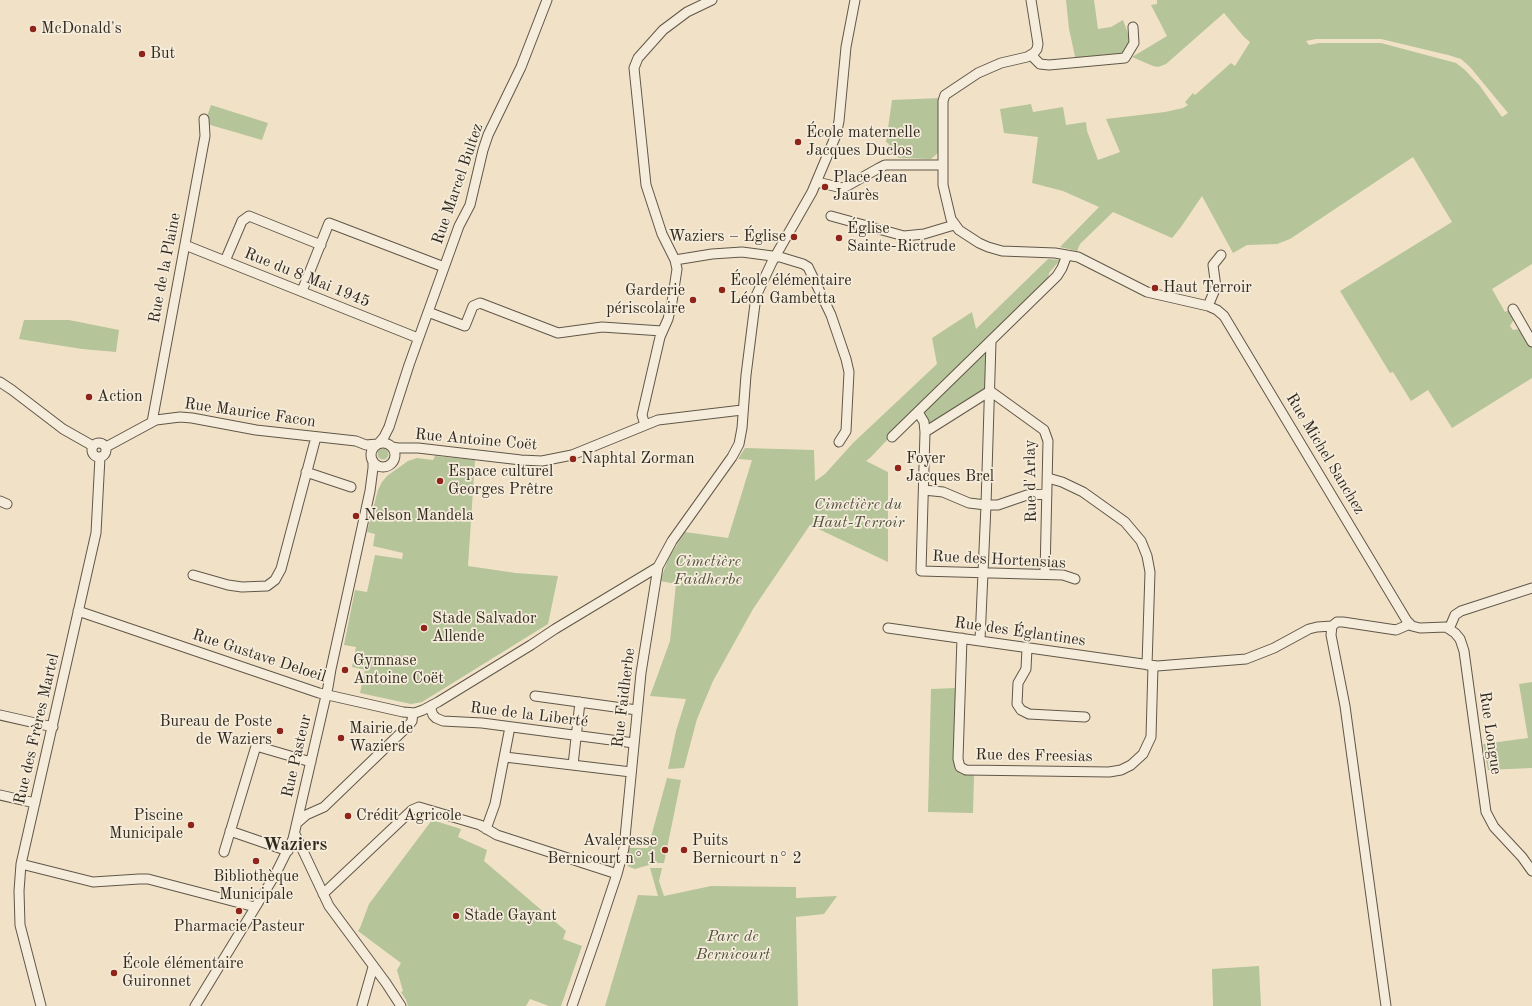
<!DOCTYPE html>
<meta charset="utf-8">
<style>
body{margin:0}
canvas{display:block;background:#f1e2c7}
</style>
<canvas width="1532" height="1006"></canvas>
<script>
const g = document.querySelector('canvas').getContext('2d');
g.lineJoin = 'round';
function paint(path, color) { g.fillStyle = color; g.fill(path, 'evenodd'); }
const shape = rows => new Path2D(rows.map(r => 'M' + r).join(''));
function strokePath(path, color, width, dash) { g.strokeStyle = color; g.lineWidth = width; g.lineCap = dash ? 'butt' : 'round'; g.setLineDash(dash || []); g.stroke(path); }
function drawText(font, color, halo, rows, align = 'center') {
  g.font = font + ' "Old Standard TT",serif'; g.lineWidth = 3.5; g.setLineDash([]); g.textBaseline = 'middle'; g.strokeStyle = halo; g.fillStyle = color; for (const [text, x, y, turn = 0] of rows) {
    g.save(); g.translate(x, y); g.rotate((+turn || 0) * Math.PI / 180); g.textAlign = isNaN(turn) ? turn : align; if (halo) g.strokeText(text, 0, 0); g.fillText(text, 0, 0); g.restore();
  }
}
const green = shape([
 [1066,0,1094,0,1098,29,1111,27,1123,20,1131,42,1123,55,1076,61,1069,29],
 [1157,0,1532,0,1532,264,1492,289,1505,312,1511,309,1514,319,1510,326,1513,330,1520,329,1532,347,1532,378,1452,428,1428,390,1411,401,1393,372,1390,373,1340,291,1452,222,1413,157,1290,239,1277,244,1247,245,1233,253,1202,196,1181,227,1172,238,1113,212,1080,244,1077,251,1060,247,1099,207,1063,191,1032,183,1038,137,1004,133,1000,109,1031,104,1033,112,1063,107,1066,125,1086,122,1087,131,1098,160,1120,152,1106,119,1165,112,1183,108,1188,105,1185,102,1193,93,1195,95,1231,63,1235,66,1250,42,1244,37,1224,13,1166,64,1158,67,1153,66,1132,57,1167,36,1152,7,1151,5,1157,4],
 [1316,39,1381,39,1448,55,1461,59,1470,67,1508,113,1502,117,1480,86,1465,70,1456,63,1381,43,1319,43,1309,45,1306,41],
 [940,98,939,152,931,159,899,158,887,149,889,144,886,142,892,100],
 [211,105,268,123,262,140,207,124,206,119],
 [1048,259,1060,260,1049,273,1048,281,907,419,871,457,866,461,888,472,888,562,810,525,753,609,713,681,697,719,684,768,668,769,676,731,686,699,650,696,670,641,676,584,660,581,669,557,685,532,728,538,752,460,738,459,745,448,814,450,815,481,825,474,853,443,937,364,932,338,972,312,976,329],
 [24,320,69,320,119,330,116,352,82,349,19,339],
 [982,353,987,355,985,390,927,428,921,412],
 '377.5 454a5.5 5.5 0 1 1 11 0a5.5 5.5 0 1 1-11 0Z',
 [435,456,475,460,468,566,516,573,558,576,548,624,422,702,411,704,360,693,365,670,352,667,356,647,344,645,355,590,367,592,375,555,402,559,403,553,373,546,375,534,367,532,378,490,382,482,387,476,408,461,417,458,433,460],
 [1532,682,1532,768,1488,770,1483,744,1528,738,1519,684],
 [956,688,954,764,959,773,963,775,974,775,973,813,928,812,931,689],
 [667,778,681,780,664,863,656,863,635,869,629,867,624,862,628,848,648,848],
 [432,820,461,829,458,837,487,850,484,861,566,931,563,939,582,946,561,1006,549,1006,530,999,526,1006,408,1006,406,1000,401,992,403,991,397,970,401,963,358,931,360,928,369,904],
 [650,868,662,868,659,881,664,896,711,886,796,887,796,898,837,896,824,914,796,917,798,1006,605,1006,638,895,658,896],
 [1259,966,1261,1006,1213,1006,1212,969]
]);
const minor = shape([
 [1031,55,1040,64,1049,65,1125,58,1134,43,1133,27],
 [943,165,943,101,945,95,978,73,1001,63,1027,57,1034,53,1037,49,1038,44,1031,0],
 [817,182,842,188,847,186,879,168,885,165,943,165,943,185,951,219,959,230,979,243,988,247,1002,251,1055,253,1078,257,1147,292,1208,306,1217,310,1224,316,1407,621,1412,626,1420,628,1446,627,1455,633,1460,639,1464,651,1486,812,1494,827,1522,857,1532,871],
 [831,216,904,236,924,234,954,225],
 [185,245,418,338],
 [675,260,712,254,742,252,780,257,803,264,808,267,831,315,846,359,849,372,846,431,839,442],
 [225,261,242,221,249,216,321,245],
 [302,291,329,223,444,267],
 [1208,306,1216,287,1213,265,1221,255],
 [1513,309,1532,342],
 [428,312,465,326,473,306,480,303,558,333,602,327,662,331],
 [0,382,12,390,63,429,93,446],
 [918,412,924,422,925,432,921,571,1063,575,1075,579],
 [152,422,205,136,204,119],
 [645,425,642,415,660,337,668,319,672,302,677,269,675,260,662,234,646,185,634,68,638,58,663,30,687,12,712,0],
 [925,432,990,391,1044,430,1048,441,1045,574],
 [892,437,1057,276,1062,268,1067,255],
 '92 450a7 7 0 1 1 14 0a7 7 0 1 1-14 0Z',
 '371 455a12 12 0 1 1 24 0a12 12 0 1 1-24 0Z',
 [378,444,384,437,389,427,409,365,459,226,470,205,483,150,488,135,521,67,547,0],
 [106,447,156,420,180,417,192,418,256,430,356,441,366,445,377,444],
 [392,447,398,448,418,448,521,460,542,461,572,455,658,420,742,410],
 [306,472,351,487],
 [1048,478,1062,482,1083,492,1125,522,1141,541,1147,556,1150,572,1147,665],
 [924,490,943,492,969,503,986,505,998,505,1027,495,1047,494],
 [0,501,7,504],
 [193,575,228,585,242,587,267,586,275,580,281,569,316,437],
 [78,611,319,693,403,712,415,713,423,710,438,702,531,645,555,629,658,567],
 [1332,626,1331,635,1345,706,1386,1006],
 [1332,626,1337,622,1343,622,1396,630,1410,624],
 [888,628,1157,666,1246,659,1274,648,1309,629,1317,627,1332,626],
 [1449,629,1455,615,1461,611,1532,588],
 [962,638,958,759,960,767,966,770,1109,772,1121,770,1131,765,1143,754,1151,737,1153,666],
 [980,640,986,505,991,342],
 [1027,648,1026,669,1018,683,1017,704,1021,710,1029,714,1085,717],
 [535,696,637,710],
 [432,705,431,710,433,715,436,718,443,721,482,723,634,743],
 [0,715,53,727],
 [505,757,631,772],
 [573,765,580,702],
 [0,795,35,803],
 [298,822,306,815,324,807,409,725,412,721,413,713],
 [486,829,495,804,510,727],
 [230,831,288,851],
 [295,834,329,906,386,983,401,1006],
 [224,852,256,746,311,762],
 [21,864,93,882,139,879,148,879,255,907],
 [323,894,412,810,419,807,480,825,497,835,617,874],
 [41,1006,20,925,19,891,21,864,96,533,100,457],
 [195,1006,275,875,293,839,328,687,331,669,370,491,373,468,373,461],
 [362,1006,373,967],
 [572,1006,596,937,617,874,624,848,641,673,658,567,672,541,732,457,739,444,742,428,746,375,756,296,772,262,812,192,836,135,839,121,846,47,855,0]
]);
const markers = [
 [33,29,4,"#8f2418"],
 [142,54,4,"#8f2418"],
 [798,142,4,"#8f2418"],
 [825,187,4,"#8f2418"],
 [794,237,4,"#8f2418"],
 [839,238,4,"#8f2418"],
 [1155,288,4,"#8f2418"],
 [722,290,4,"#8f2418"],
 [693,300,4,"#8f2418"],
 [89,397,4,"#8f2418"],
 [573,459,4,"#8f2418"],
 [898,468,4,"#8f2418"],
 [440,481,4,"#8f2418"],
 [356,516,4,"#8f2418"],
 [424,628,4,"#8f2418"],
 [345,670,4,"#8f2418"],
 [280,731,4,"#8f2418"],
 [341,738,4,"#8f2418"],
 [348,816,4,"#8f2418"],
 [191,825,4,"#8f2418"],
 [665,850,4,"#8f2418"],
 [684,850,4,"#8f2418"],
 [256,861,4,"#8f2418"],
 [239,911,4,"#8f2418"],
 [456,916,4,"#8f2418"],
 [114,973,4,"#8f2418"]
];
const poiNames = [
 ["McDonald's",41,29],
 ["But",150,54],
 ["École maternelle",806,133],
 ["Jacques Duclos",806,151],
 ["Place Jean",833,178],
 ["Jaurès",833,196],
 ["Église",847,229],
 ["Sainte-Rictrude",847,247],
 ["Waziers – Église",786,237,"right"],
 ["École élémentaire",730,281],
 ["Léon Gambetta",730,299],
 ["Haut Terroir",1163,288],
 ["Garderie",685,291,"right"],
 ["périscolaire",685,309,"right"],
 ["Action",97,397],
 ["Naphtal Zorman",581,459],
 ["Foyer",906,459],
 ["Jacques Brel",906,477],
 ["Espace culturel",448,472],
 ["Georges Prêtre",448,490],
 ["Nelson Mandela",364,516],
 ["Stade Salvador",432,619],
 ["Allende",432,637],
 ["Gymnase",353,661],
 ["Antoine Coët",353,679],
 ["Bureau de Poste",272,722,"right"],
 ["de Waziers",272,740,"right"],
 ["Mairie de",349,729],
 ["Waziers",349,747],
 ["Piscine",183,816,"right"],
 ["Municipale",183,834,"right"],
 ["Crédit Agricole",356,816],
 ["Avaleresse",657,841,"right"],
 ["Bernicourt n° 1",657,859,"right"],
 ["Puits",692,841],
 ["Bernicourt n° 2",692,859],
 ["Bibliothèque",256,877,"center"],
 ["Municipale",256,895,"center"],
 ["Stade Gayant",464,916],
 ["Pharmacie Pasteur",239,927,"center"],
 ["École élémentaire",122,964],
 ["Guironnet",122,982]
];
const streetNames = [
 ["Rue Marcel Bultez",458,184,-71],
 ["Rue de la Plaine",165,268,-79],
 ["Rue du 8 Mai 1945",307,278,22],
 ["Rue Maurice Facon",250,413,8],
 ["Rue Antoine Coët",476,440,5],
 ["Rue Michel Sanchez",1325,454,59],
 ["Rue d'Arlay",1031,481,-91],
 ["Rue des Hortensias",999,560,3],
 ["Rue des Églantines",1020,632,8],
 ["Rue Gustave Deloeil",259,656,18],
 ["Rue Faidherbe",624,698,-83],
 ["Rue de la Liberté",529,715,7],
 ["Rue des Frères Martel",37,729,-77],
 ["Rue Longue",1490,733,82],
 ["Rue Pasteur",297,756,-77],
 ["Rue des Freesias",1034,756,1]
];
const parkNames = [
 ["Cimetière du",858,505],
 ["Haut-Terroir",858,523],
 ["Cimetière",708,562],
 ["Faidherbe",708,580],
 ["Parc de",733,937],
 ["Bernicourt",733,955]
];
const quarterNames = [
 ["Waziers",295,845]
];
paint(green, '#b5c499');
strokePath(minor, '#615749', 11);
strokePath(minor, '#f6ecdb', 9);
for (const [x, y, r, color] of markers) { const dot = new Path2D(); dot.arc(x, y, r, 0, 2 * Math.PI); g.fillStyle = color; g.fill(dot); strokePath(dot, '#f6ecdb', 1.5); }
drawText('16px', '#31291f', '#f6ecdb', poiNames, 'left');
drawText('16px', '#31291f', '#f6ecdb', streetNames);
drawText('italic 16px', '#52503e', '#f6ecdb', parkNames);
drawText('bold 18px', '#31291f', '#f6ecdb', quarterNames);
</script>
